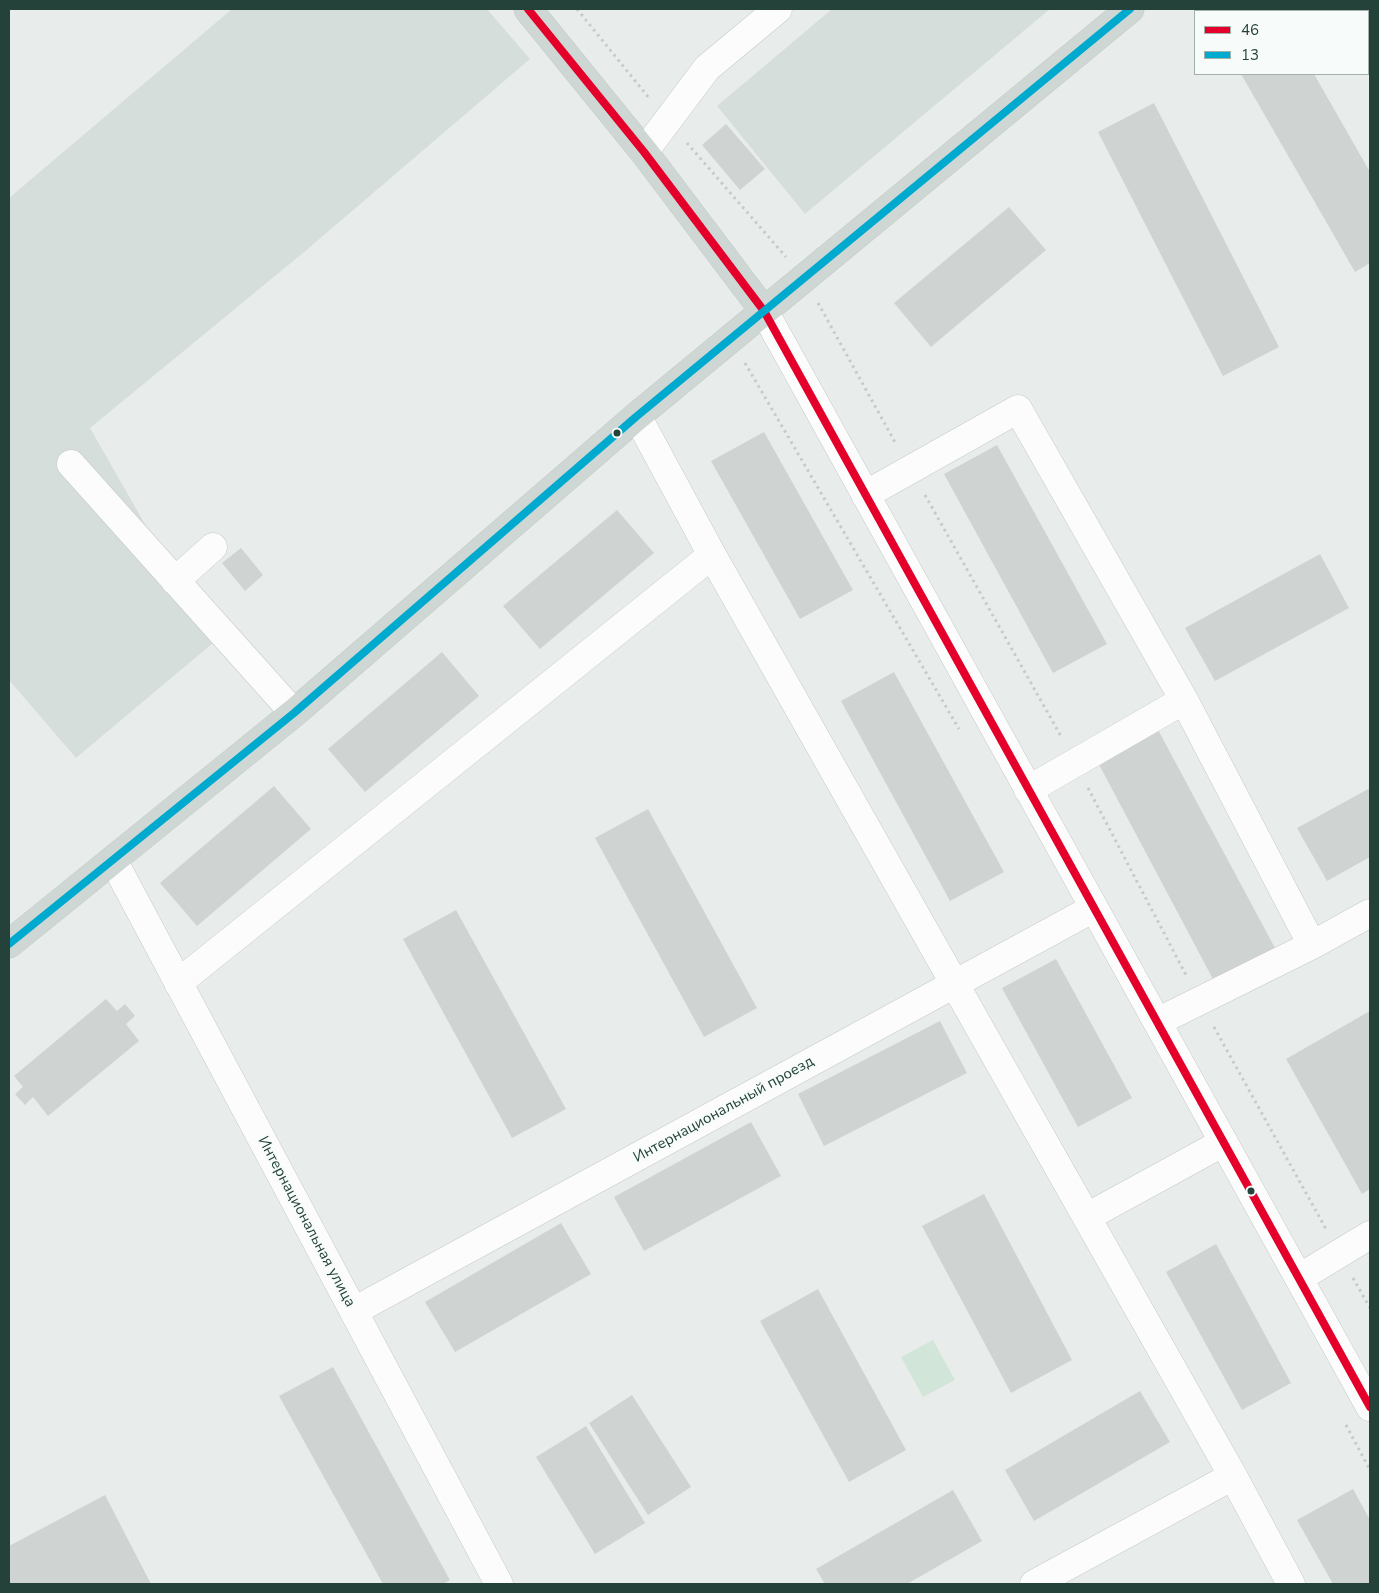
<!DOCTYPE html>
<meta charset="utf-8">
<style>
body{margin:0}
#map{position:relative;width:1379px;height:1593px;overflow:hidden;background:#e8edeb;font-family:"Nunito Sans",sans-serif}
canvas{display:block}
.frame{position:absolute;inset:0;border:10px solid #24423a;pointer-events:none}
.legend{position:absolute;left:1194px;top:10px;width:175px;height:65px;box-sizing:border-box;background:#f7fbf9;border:1px solid #a3b1ad;margin:0;padding:6px 9px;list-style:none;font-size:15px;color:#24423a}
.legend li{display:flex;align-items:center;gap:10px;height:25px}
.legend b{width:25px;border:1px solid #a3b1ad}
</style>
<div id="map">
<canvas width="1379" height="1593"></canvas>
<div class="frame"></div>
<ul class="legend">
<li><b style="height:6px;background:#e4002b"></b>46</li>
<li><b style="height:6px;background:#00a9ce"></b>13</li>
</ul>
</div>
<script>
const g = document.querySelector('canvas').getContext('2d');
g.lineJoin = 'round';
function paint(path, color) { g.fillStyle = color; g.fill(path, 'evenodd'); }
const shape = rows => new Path2D(rows.map(r => 'M' + r).join(''));
function strokePath(path, color, width, dash) { g.strokeStyle = color; g.lineWidth = width; g.lineCap = dash ? 'butt' : 'round'; g.setLineDash(dash || []); g.stroke(path); }
function drawText(font, color, halo, rows, align = 'center') {
  g.font = font + ' "Nunito Sans",sans-serif'; g.lineWidth = 4.5; g.setLineDash([]); g.textBaseline = 'middle'; g.strokeStyle = halo; g.fillStyle = color; for (const [text, x, y, turn = 0] of rows) {
    g.save(); g.translate(x, y); g.rotate((+turn || 0) * Math.PI / 180); g.textAlign = isNaN(turn) ? turn : align; if (halo) g.strokeText(text, 0, 0); g.fillText(text, 0, 0); g.restore();
  }
}
const built = shape([
 [232,9,487,9,530,59,303,253,90,428,213,643,76,758,9,680,9,198],
 [832,9,1050,9,805,214,717,106]
]);
const green = shape([
 [933,1340,955,1380,923,1397,901,1357]
]);
const building = shape([
 [1263,9,1276,9,1278,11,1259,11],
 [1241,74,1314,74,1370,172,1370,263,1355,272],
 [1154,103,1279,347,1223,376,1098,132],
 [726,124,765,169,740,190,702,145],
 [1009,207,1046,250,931,347,894,303],
 [764,432,853,590,800,619,711,461],
 [997,445,1107,644,1053,673,944,474],
 [617,510,654,553,540,649,503,606],
 [241,548,263,575,245,591,222,563],
 [1320,554,1349,608,1215,681,1185,628],
 [442,652,479,696,365,792,328,749],
 [894,672,1004,872,950,901,841,701],
 [1156,726,1275,948,1214,981,1096,759],
 [274,786,311,829,197,926,160,883],
 [1370,788,1370,857,1327,881,1297,828],
 [648,809,757,1008,704,1037,595,838],
 [456,910,566,1109,512,1138,403,939],
 [1056,959,1132,1098,1078,1127,1002,988],
 [106,999,117,1011,125,1004,135,1016,126,1024,139,1041,48,1116,33,1097,25,1105,15,1094,23,1087,14,1076],
 [1370,1011,1370,1189,1362,1194,1286,1059],
 [940,1021,967,1073,824,1146,798,1094],
 [751,1122,781,1176,644,1251,614,1197],
 [984,1194,1072,1360,1011,1393,922,1226],
 [561,1223,591,1274,455,1352,425,1302],
 [1216,1244,1291,1383,1242,1410,1166,1272],
 [818,1289,906,1450,849,1482,760,1321],
 [333,1367,450,1580,443,1584,383,1584,279,1396],
 [1140,1391,1170,1442,1034,1521,1005,1470],
 [632,1395,691,1487,648,1515,589,1423],
 [586,1426,645,1523,595,1554,536,1457],
 [1353,1489,1370,1520,1370,1584,1333,1584,1297,1520],
 [953,1490,982,1541,907,1584,825,1584,816,1569],
 [105,1495,151,1584,9,1584,9,1546]
]);
const path = shape([
 [577,9,649,98],
 [687,143,786,257],
 [818,303,896,444],
 [745,363,959,729],
 [925,495,1062,738],
 [1088,788,1186,975],
 [1214,1027,1326,1229],
 [1353,1278,1370,1308],
 [1346,1425,1370,1470]
]);
const minor = shape([
 [644,152,707,68,778,9],
 [764,311,1370,1407],
 [637,416,712,555,1233,1476,1291,1584],
 [71,464,294,713],
 [865,495,1018,409,1184,700,1312,945],
 [175,581,213,547],
 [1028,790,1184,700],
 [113,860,499,1584],
 [178,983,712,555],
 [1157,1022,1312,945,1370,913],
 [1087,1217,1224,1142],
 [1299,1278,1370,1235],
 [354,1311,1094,908],
 [1034,1584,1233,1476]
]);
const major = shape([
 [528,9,644,152,764,311],
 [9,944,294,713,637,416,1130,9]
]);
const bus1 = shape([
 [528,9,644,152,764,311,1370,1407]
]);
const bus2 = shape([
 [9,944,294,713,637,416,1130,9]
]);
const markers = [
 [617,433,4.5,"#24423a"],
 [1251,1191,4.5,"#24423a"]
];
const streetNames = [
 ["Интернациональный проезд",724,1110,-29],
 ["Интернациональная улица",306,1222,62]
];
paint(built, '#d6dedb');
paint(green, '#d1e6d8');
paint(building, '#cfd4d2');
strokePath(minor, '#c5cac8', 29);
strokePath(major, '#c3ccc9', 29);
strokePath(path, '#c3ccca', 3, [2.5, 4]);
strokePath(minor, '#fcfcfc', 28);
strokePath(major, '#cfd7d5', 28);
strokePath(bus1, '#e4002b', 8);
strokePath(bus2, '#00a9ce', 8);
for (const [x, y, r, color] of markers) { const dot = new Path2D(); dot.arc(x, y, r, 0, 2 * Math.PI); g.fillStyle = color; g.fill(dot); strokePath(dot, '#f7fbf9', 2); }
drawText('15px', '#24423a', '#f7fbf9', streetNames);
</script>
